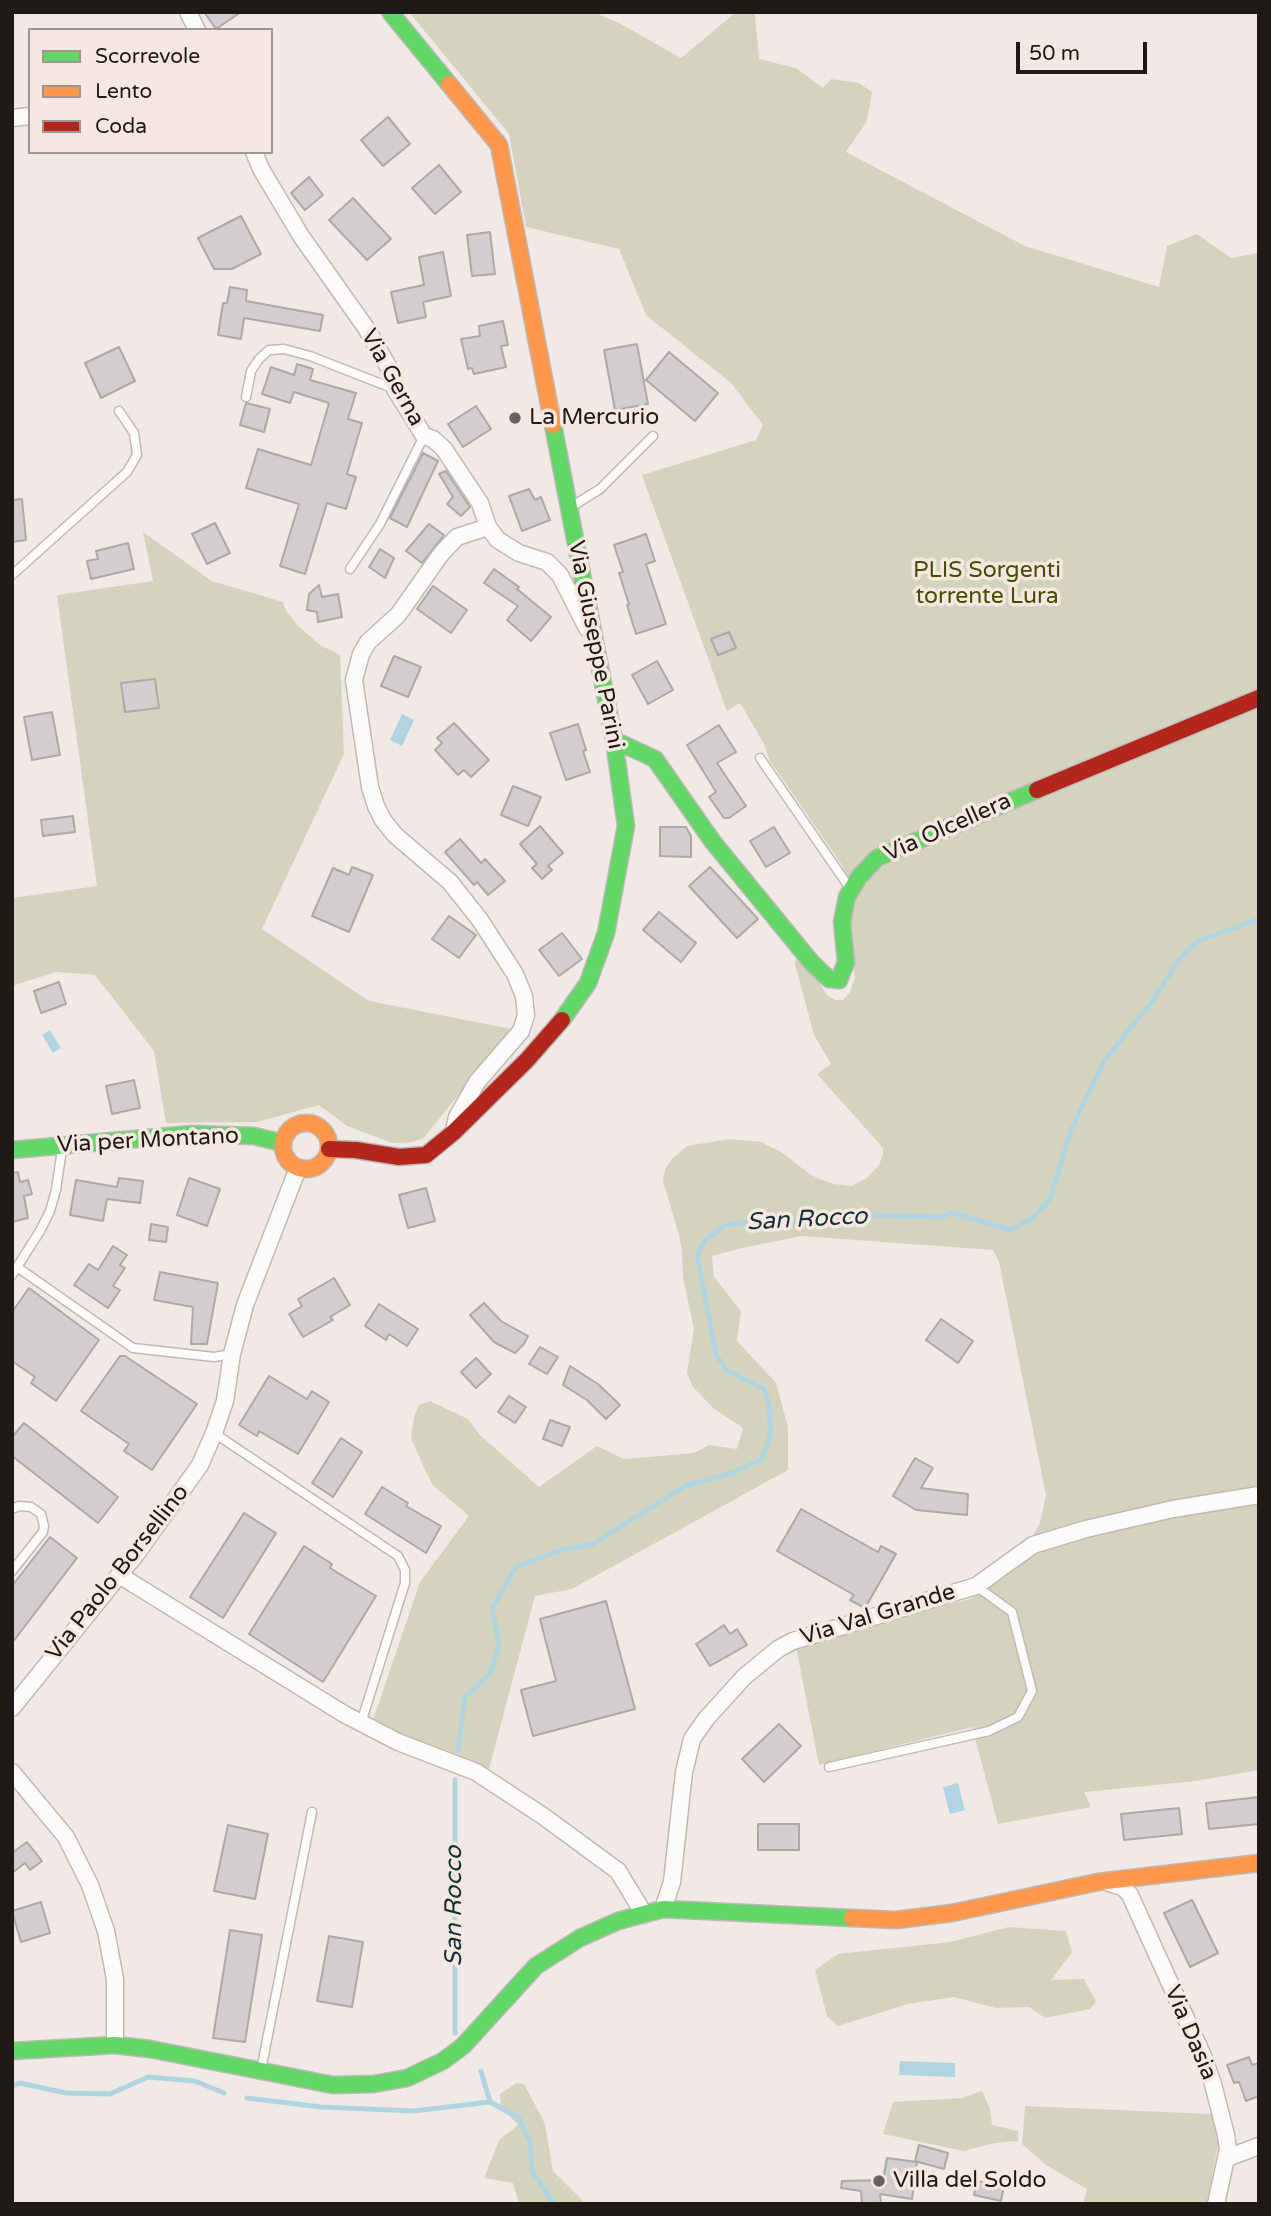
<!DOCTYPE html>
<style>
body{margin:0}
#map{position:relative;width:1271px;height:2216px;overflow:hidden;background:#f1e9e6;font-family:"Varela Round",sans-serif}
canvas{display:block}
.frame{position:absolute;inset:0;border:14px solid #1f1a18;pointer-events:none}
.legend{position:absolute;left:28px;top:28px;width:245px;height:126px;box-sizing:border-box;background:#f6e8e1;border:2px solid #a09691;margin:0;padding:9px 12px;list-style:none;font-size:21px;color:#1f1a18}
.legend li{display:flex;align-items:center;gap:14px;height:35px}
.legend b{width:35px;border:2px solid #a09691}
.scale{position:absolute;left:1016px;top:42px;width:131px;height:32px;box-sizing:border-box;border:4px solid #1f1a18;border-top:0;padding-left:9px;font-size:21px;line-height:24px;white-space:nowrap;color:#1f1a18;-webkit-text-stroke:5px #f6e8e1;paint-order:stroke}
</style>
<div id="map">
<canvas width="1271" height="2216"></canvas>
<div class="frame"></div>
<ul class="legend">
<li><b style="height:9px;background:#63d668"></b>Scorrevole</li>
<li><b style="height:9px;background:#ff974d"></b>Lento</li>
<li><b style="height:9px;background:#b3261e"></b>Coda</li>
</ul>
<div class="scale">50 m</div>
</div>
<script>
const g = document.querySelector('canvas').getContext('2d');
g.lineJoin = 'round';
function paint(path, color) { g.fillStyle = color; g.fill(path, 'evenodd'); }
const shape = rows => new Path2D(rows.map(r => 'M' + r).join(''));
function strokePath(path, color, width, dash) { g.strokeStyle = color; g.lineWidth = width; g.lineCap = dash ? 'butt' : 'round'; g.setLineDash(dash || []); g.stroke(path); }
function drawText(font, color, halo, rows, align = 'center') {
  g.font = font + ' "Varela Round",sans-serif'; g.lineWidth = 7; g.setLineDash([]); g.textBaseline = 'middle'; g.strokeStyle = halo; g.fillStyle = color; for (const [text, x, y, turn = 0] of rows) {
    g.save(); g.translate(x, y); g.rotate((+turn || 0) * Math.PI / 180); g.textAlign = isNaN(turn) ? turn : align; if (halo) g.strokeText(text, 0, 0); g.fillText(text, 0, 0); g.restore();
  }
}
const green = shape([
 [409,12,593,12,619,23,681,58,736,12,751,12,755,15,759,59,796,68,823,88,831,79,859,83,872,92,867,121,846,152,1025,246,1159,287,1167,246,1197,234,1231,258,1259,253,1259,1770,1196,1781,1084,1792,1091,1807,998,1824,972,1727,819,1765,796,1647,817,1637,970,1599,988,1589,1031,1555,1032,1537,1040,1523,1046,1495,999,1262,993,1250,801,1236,742,1248,712,1256,714,1277,741,1311,737,1341,776,1383,788,1427,788,1470,572,1589,535,1596,489,1769,371,1726,420,1582,469,1516,433,1485,425,1470,411,1438,414,1417,419,1405,430,1401,468,1419,480,1435,539,1487,597,1446,624,1459,694,1453,709,1445,737,1449,743,1428,713,1408,693,1387,687,1373,694,1329,683,1277,682,1251,679,1235,663,1181,665,1169,672,1159,687,1146,729,1139,761,1142,783,1153,808,1173,819,1179,834,1184,851,1186,867,1178,879,1165,883,1155,883,1148,817,1074,831,1064,814,1035,795,964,795,961,802,957,827,995,835,1000,843,1000,850,992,855,977,847,929,856,902,842,865,770,761,764,744,740,703,727,711,642,475,756,440,763,425,731,383,646,315,619,249,526,227,509,134],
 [143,532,212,581,283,602,286,611,297,625,320,645,340,655,344,754,262,929,369,1001,511,1029,424,1138,413,1142,392,1143,347,1126,319,1105,257,1122,166,1123,154,1051,95,975,56,972,12,986,12,898,97,886,57,595,153,581],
 [1009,1927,1066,1931,1072,1952,1051,1980,1084,1979,1096,2002,1090,2009,1045,2018,1029,2007,996,2008,954,1997,908,2004,838,2026,827,2016,815,1970,838,1954,950,1942],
 [517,2083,524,2084,545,2124,553,2171,586,2204,519,2204,513,2183,484,2178,499,2140,518,2125,501,2107,500,2094],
 [982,2091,990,2109,992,2125,1018,2131,1018,2141,995,2143,964,2151,883,2134,893,2102,962,2098],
 [1025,2106,1211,2114,1219,2140,1207,2204,1083,2204,1087,2189,1046,2165,1022,2144]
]);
const water = shape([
 [402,714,414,720,402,746,390,740],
 [50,1030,61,1048,53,1053,42,1035],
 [958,1783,965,1810,950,1814,943,1787],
 [900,2061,955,2063,955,2077,899,2075]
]);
const stream = shape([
 [458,1750,465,1697,490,1674,499,1645,492,1608,516,1567,561,1550,593,1544,685,1486,732,1473,762,1459,771,1433,768,1400,764,1389,726,1370,716,1354,697,1255,705,1240,726,1225,744,1222,792,1222,859,1215,943,1217,953,1213,1011,1230,1033,1218,1050,1199,1071,1130,1104,1061,1151,1003,1180,958,1198,941,1259,919],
 [455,1780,455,2033],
 [481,2071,490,2102,519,2118,530,2142,532,2171,554,2204],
 [12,2086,20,2083,66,2093,110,2094,148,2077,195,2081,224,2093],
 [247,2098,321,2107,414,2111,490,2102]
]);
const building = shape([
 [204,12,241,12,216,29,204,12],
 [388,117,410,144,383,166,361,140,388,117],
 [439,165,461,192,435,214,412,188,439,165],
 [309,177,323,195,305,210,291,193,309,177],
 [353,198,391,239,367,260,329,220,353,198],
 [241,216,261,254,232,269,214,269,198,238,241,216],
 [490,232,495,274,472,276,467,235,490,232],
 [443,252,451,296,423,302,426,317,398,323,391,292,424,285,419,257,443,252],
 [230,287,247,290,246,301,323,315,320,331,244,318,241,339,218,335,223,303,227,303,230,287],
 [503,321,508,345,501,346,506,367,474,374,472,368,468,369,461,339,480,336,479,326,503,321],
 [637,344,648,404,615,410,604,350,637,344],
 [119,347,135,381,101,398,85,363,119,347],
 [669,352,718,393,695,421,646,380,669,352],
 [297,364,313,369,310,380,356,393,348,419,362,423,347,474,356,477,346,509,327,503,305,574,280,566,299,504,246,488,258,449,311,465,329,403,294,392,290,403,262,394,271,367,294,375,297,364],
 [246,403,270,409,264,432,240,425,246,403],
 [476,406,491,429,463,447,448,424,476,406],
 [423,453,438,461,407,527,390,518,423,453],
 [446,471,470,507,461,516,447,504,453,497,439,474,446,471],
 [529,489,535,500,541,497,550,520,522,531,509,496,529,489],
 [22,499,26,540,12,542,12,500,22,499],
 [215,523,230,553,207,564,192,534,215,523],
 [429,524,444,535,422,563,406,551,429,524],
 [646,534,655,561,646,564,666,624,636,634,627,605,629,604,619,573,623,572,614,545,646,534],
 [128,543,134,569,91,579,87,561,98,559,96,551,128,543],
 [380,549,394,558,385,578,369,567,380,549],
 [494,569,519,587,517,589,551,617,531,641,507,620,518,606,484,583,494,569],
 [319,585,322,597,338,594,342,617,318,622,317,612,307,610,309,594,319,585],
 [433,586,467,610,451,633,417,609,433,586],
 [729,632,736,648,718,655,711,639,729,632],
 [394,656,421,667,408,697,381,686,394,656],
 [657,661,673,690,648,704,632,675,657,661],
 [155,679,159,708,125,712,121,683,155,679],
 [52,712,60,755,32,760,24,717,52,712],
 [454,723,489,760,471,777,464,770,458,775,435,750,442,743,437,738,454,723],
 [578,724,586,750,583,751,590,772,566,780,550,733,578,724],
 [719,725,736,752,717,763,746,806,729,818,724,818,709,797,716,792,687,745,719,725],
 [513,786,541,797,528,826,501,815,513,786],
 [73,816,75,832,43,836,41,820,73,816],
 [540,826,563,853,548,866,552,870,542,879,532,868,537,864,520,844,540,826],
 [660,827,686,827,691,836,691,857,660,856,660,827],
 [774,827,790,853,766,867,750,841,774,827],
 [460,839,481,863,485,859,505,881,488,895,477,882,474,885,445,852,460,839],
 [352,867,373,875,349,932,312,916,333,868,349,875,352,867],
 [710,867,758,919,737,938,689,886,710,867],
 [659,912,696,943,681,962,643,930,659,912],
 [449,916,476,935,459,958,432,939,449,916],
 [562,933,582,959,559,976,539,950,562,933],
 [59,982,66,1004,41,1013,34,991,59,982],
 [134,1080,140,1108,112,1114,106,1086,134,1080],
 [18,1172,20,1182,28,1180,32,1194,24,1196,28,1218,12,1222,12,1173,18,1172],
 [119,1178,143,1181,140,1203,107,1199,103,1221,70,1215,76,1180,117,1187,119,1178],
 [189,1178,220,1189,207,1226,177,1215,189,1178],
 [426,1188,435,1221,408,1228,399,1195,426,1188],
 [151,1224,168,1227,166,1242,149,1240,151,1224],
 [113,1246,127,1255,120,1265,125,1268,113,1286,120,1290,108,1308,74,1285,89,1264,98,1270,113,1246],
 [160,1272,218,1283,207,1344,191,1344,193,1307,154,1300,160,1272],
 [334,1278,350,1305,330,1317,333,1320,303,1337,289,1314,302,1306,298,1299,334,1278],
 [29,1288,99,1340,56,1401,31,1383,35,1377,12,1361,12,1312,29,1288],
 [484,1303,501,1321,528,1336,524,1344,515,1353,494,1342,470,1315,484,1303],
 [379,1304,418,1329,407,1346,389,1334,386,1340,365,1326,379,1304],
 [941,1319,973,1341,958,1363,926,1340,941,1319],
 [540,1347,558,1357,547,1374,529,1364,540,1347],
 [120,1356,125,1356,197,1404,152,1470,124,1451,129,1444,81,1411,120,1356],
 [476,1358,491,1374,476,1388,461,1372,476,1358],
 [570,1366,598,1384,620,1405,606,1419,587,1400,563,1385,570,1366],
 [269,1376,307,1399,312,1391,329,1402,298,1454,259,1431,257,1436,239,1425,269,1376],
 [509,1396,526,1407,515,1423,498,1412,509,1396],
 [550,1420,570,1427,562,1446,543,1439,550,1420],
 [24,1423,118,1497,98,1523,12,1456,12,1437,24,1423],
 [341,1438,362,1452,333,1497,312,1483,341,1438],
 [915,1458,933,1468,921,1488,968,1494,967,1515,916,1510,893,1496,915,1458],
 [382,1487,408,1503,406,1506,441,1526,426,1553,365,1514,382,1487],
 [801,1509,878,1552,881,1546,896,1554,865,1608,850,1600,854,1595,777,1551,801,1509],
 [244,1513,276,1533,223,1618,190,1597,244,1513],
 [50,1537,77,1558,12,1643,12,1586,50,1537],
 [304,1546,332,1564,330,1568,376,1596,323,1682,249,1634,304,1546],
 [606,1601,635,1709,533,1736,521,1690,556,1681,540,1619,606,1601],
 [724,1625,730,1634,737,1629,747,1645,710,1666,696,1644,724,1625],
 [779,1724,801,1746,764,1782,742,1759,779,1724],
 [1259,1797,1259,1824,1209,1829,1206,1803,1259,1797],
 [1179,1808,1182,1834,1124,1840,1121,1814,1179,1808],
 [758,1824,799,1824,799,1850,758,1850,758,1824],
 [228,1825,268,1834,255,1899,214,1891,228,1825],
 [27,1842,42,1861,30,1870,25,1863,12,1873,12,1853,27,1842],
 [1192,1900,1218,1953,1190,1967,1164,1913,1192,1900],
 [41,1902,50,1933,21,1942,12,1911,41,1902],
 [230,1930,262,1935,245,2042,213,2038,230,1930],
 [329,1936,363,1942,352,2007,317,2001,329,1936],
 [1249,2057,1252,2065,1259,2063,1259,2096,1246,2101,1239,2082,1234,2083,1227,2065,1249,2057],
 [919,2145,948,2153,944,2169,915,2161,919,2145],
 [887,2158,917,2162,912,2199,880,2194,881,2204,862,2204,861,2191,841,2188,842,2181,883,2180,887,2158],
 [977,2181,1004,2186,1001,2201,974,2195,977,2181]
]);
const lane = shape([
 [246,397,251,371,259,359,269,350,284,349,310,356,392,388],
 [571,507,600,489,653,436],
 [350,569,380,524,424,436],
 [12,575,127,472,137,455,134,433,119,411],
 [760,758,849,887],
 [17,1267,133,1348,214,1357,232,1354],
 [12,1275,40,1231,50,1211,56,1190,62,1149],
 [214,1433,398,1556,405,1570,405,1583,361,1723],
 [12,1509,19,1506,31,1507,41,1514,44,1526,43,1532,12,1571],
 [829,1767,989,1731,1018,1717,1032,1691,1012,1612,976,1586],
 [261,2070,312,1812]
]);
const street = shape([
 [188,12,197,30],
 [12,118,30,116],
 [254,152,261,169,301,236,366,328,388,366,395,389,424,436,433,439,444,449,480,503,488,527,498,540,519,553,547,562,560,575,587,628],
 [455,1126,457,1117,477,1082,521,1031,526,1015,524,996,515,974,480,920,450,882,395,835,383,820,376,806,370,787,354,680,361,654,368,642,398,615,441,554,457,537,488,527],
 [119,1575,344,1714,398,1742,476,1772,543,1816,618,1871,644,1914],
 [12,1708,137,1553,200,1465,214,1433,225,1401,232,1354,245,1305,298,1168],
 [12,1772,66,1837,90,1885,106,1931,115,1979,115,2045],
 [1109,1883,1123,1887,1130,1895,1203,2056,1213,2084,1226,2135,1228,2149,1216,2204],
 [663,1909,672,1882,684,1772,692,1739,706,1719,744,1677,778,1649,793,1641,976,1586,1033,1545,1086,1529,1173,1509,1259,1495],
 [1227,2158,1259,2146]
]);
const fast = shape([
 [390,12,449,84],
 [553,425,614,740,626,826,606,933,588,983,562,1020],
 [614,740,655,759,713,842,812,963,829,979,839,980,846,962,842,922,847,897,859,877,877,858,1037,790],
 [12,1150,192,1134,254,1136,283,1143],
 [12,2051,115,2045,150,2049,333,2085,374,2084,407,2078,443,2061,463,2046,536,1966,580,1938,618,1921,663,1909,852,1918]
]);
const slow = shape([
 [449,84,499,145,553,425],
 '283 1146a23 23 0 1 1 46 0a23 23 0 1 1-46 0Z',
 [852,1918,896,1920,952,1913,1098,1882,1259,1863]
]);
const jam = shape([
 [1037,790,1259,698],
 [329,1149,356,1150,399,1157,426,1155,454,1132,527,1060,562,1020]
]);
const markers = [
 [515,418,7,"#686260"],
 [879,2181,7,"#686260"]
];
const streetNames = [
 ["Via Gerna",392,378,61],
 ["Via Giuseppe Parini",595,645,79],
 ["Via Olcellera",948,828,-24],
 ["Via per Montano",148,1141,-3],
 ["Via Paolo Borsellino",118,1573,-52],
 ["Via Val Grande",878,1615,-17],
 ["Via Dasia",1190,2033,67]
];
const poiNames = [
 ["La Mercurio",529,418],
 ["Villa del Soldo",893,2181]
];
const parkNames = [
 ["PLIS Sorgenti",987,571],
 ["torrente Lura",987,597]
];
const waterNames = [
 ["San Rocco",807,1220,-3],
 ["San Rocco",455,1906,-90]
];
paint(green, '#d4d4be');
paint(water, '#b1d5e0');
strokePath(stream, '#b1d5e0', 5);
paint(building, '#d2cdce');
strokePath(building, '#ada9a9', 2);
strokePath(lane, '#bfb9b6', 11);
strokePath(street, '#bfb9b6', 19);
strokePath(fast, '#bfb9b6', 19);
strokePath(slow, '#bfb9b6', 19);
strokePath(jam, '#bfb9b6', 19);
strokePath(lane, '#fdfcfb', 8);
strokePath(street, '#fdfcfb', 16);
strokePath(fast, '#63d668', 16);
strokePath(slow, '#ff974d', 16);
strokePath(jam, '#b3261e', 16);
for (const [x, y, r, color] of markers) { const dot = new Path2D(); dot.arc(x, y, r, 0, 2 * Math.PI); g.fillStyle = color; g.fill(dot); strokePath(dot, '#f6e8e1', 2.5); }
drawText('23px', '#1f1a18', '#f6e8e1', streetNames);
drawText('23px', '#1f1a18', '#f6e8e1', poiNames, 'left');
drawText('23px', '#464d00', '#f6e8e1', parkNames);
drawText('italic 24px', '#132f37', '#f6e8e1', waterNames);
</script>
